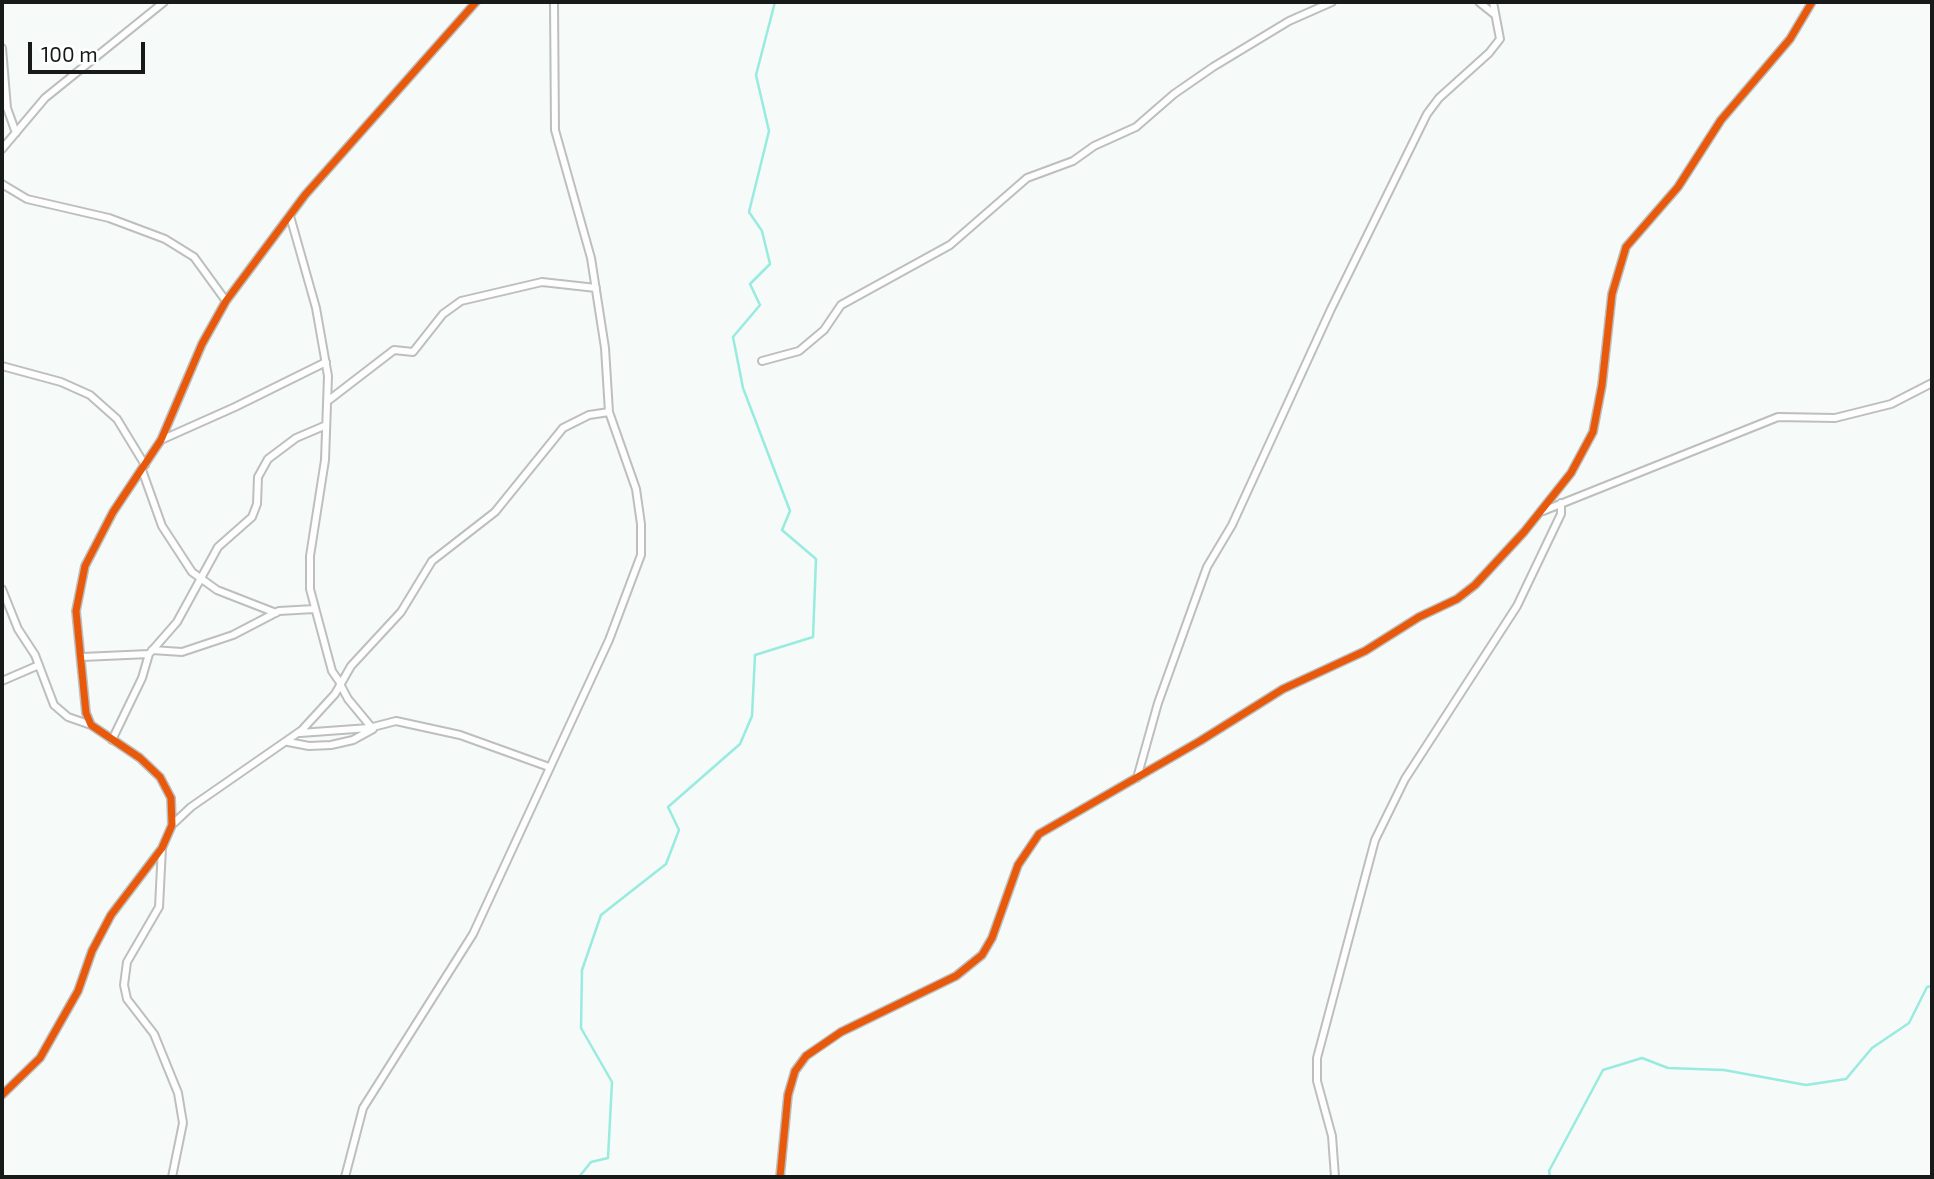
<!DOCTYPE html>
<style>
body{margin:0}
#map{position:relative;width:1934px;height:1179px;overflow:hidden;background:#f6faf9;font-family:"Exo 2",sans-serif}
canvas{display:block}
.frame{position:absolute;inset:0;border:4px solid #171a19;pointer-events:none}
.scale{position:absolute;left:28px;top:42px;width:117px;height:32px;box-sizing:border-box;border:4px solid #171a19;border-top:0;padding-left:9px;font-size:21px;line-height:24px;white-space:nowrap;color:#171a19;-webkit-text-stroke:5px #fff;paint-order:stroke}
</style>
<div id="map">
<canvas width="1934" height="1179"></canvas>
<div class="frame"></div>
<div class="scale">100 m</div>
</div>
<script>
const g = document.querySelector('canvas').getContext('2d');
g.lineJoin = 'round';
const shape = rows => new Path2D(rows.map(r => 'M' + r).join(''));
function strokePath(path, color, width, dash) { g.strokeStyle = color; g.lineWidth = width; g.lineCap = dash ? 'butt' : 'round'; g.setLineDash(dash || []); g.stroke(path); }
const stream = shape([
 [579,1177,591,1162,608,1158,612,1082,581,1028,582,970,601,915,666,864,679,830,668,807,740,744,752,716,755,655,813,637,816,559,782,530,790,511,743,388,733,337,760,305,750,284,770,264,762,231,749,212,769,131,756,75,775,2],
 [1550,1177,1549,1171,1603,1070,1642,1058,1668,1068,1724,1070,1806,1085,1846,1079,1872,1048,1909,1023,1927,987,1932,986]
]);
const street = shape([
 [1479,2,1494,14],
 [2,48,7,108,16,133],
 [2,149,45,98,164,2],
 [2,184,27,199,109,218,165,239,194,257,226,301],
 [290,216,316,308,328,376,325,460,310,556,310,589,332,671,341,684],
 [762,361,799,351,824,330,841,305,950,245,1027,178,1073,161,1094,146,1136,127,1174,94,1213,67,1289,21,1332,2],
 [2,366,61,382,90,395,117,419,145,465],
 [329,400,394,350,413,352,443,314,461,301,542,282,596,288],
 [161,440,235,407,326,362],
 [142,470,162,526,192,572,217,590,276,613],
 [1543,511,1778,417,1835,418,1891,404,1932,383],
 [2,589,18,629,35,655,54,705,68,717,91,725],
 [152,650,182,652,233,635,279,611,314,609],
 [82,657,149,654],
 [2,681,39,665],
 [340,684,348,699,372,728],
 [300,733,369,728,396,721,460,735,549,767],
 [112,740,142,678,149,654,177,622,218,547,252,517,257,504,258,477,268,459,296,438,324,426],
 [288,742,309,746,331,745,353,740,373,729],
 [1137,778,1158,703,1207,567,1232,525,1331,309,1427,114,1439,98,1489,53,1500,39,1493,2],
 [174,823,191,807,302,730,335,694,351,666,401,612,432,561,495,512,563,428,589,415,609,412],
 [162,848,159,907,127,962,124,985,127,999,154,1034,178,1093,183,1123,172,1177],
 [2,1095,40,1058,78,991,92,951,111,915,162,848,172,825,171,798,160,777,140,758,91,725,86,713,76,611,85,566,113,512,161,440,202,344,226,301,305,195,476,2],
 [345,1177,363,1108,473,934,609,640,641,555,641,524,636,489,609,412,605,348,591,258,555,130,554,2],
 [780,1177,788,1095,795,1071,806,1056,841,1032,956,976,982,955,992,938,1018,865,1039,834,1200,741,1283,689,1365,651,1419,617,1457,599,1475,585,1524,532,1571,473,1593,432,1602,385,1612,294,1626,247,1678,187,1721,120,1790,39,1812,2],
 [1335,1177,1332,1136,1317,1081,1317,1058,1375,840,1405,779,1517,606,1561,514,1561,503]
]);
const cycleway = shape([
 [2,1095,40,1058,78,991,92,951,111,915,162,848,172,825,171,798,160,777,140,758,91,725,86,713,76,611,85,566,113,512,161,440,202,344,226,301,305,195,476,2],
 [780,1177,788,1095,795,1071,806,1056,841,1032,956,976,982,955,992,938,1018,865,1039,834,1200,741,1283,689,1365,651,1419,617,1457,599,1475,585,1524,532,1571,473,1593,432,1602,385,1612,294,1626,247,1678,187,1721,120,1790,39,1812,2]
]);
strokePath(stream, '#98ebdf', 2.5);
strokePath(street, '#bcbfbe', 10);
strokePath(street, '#fefefe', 6);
strokePath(cycleway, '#e8590c', 7);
</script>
